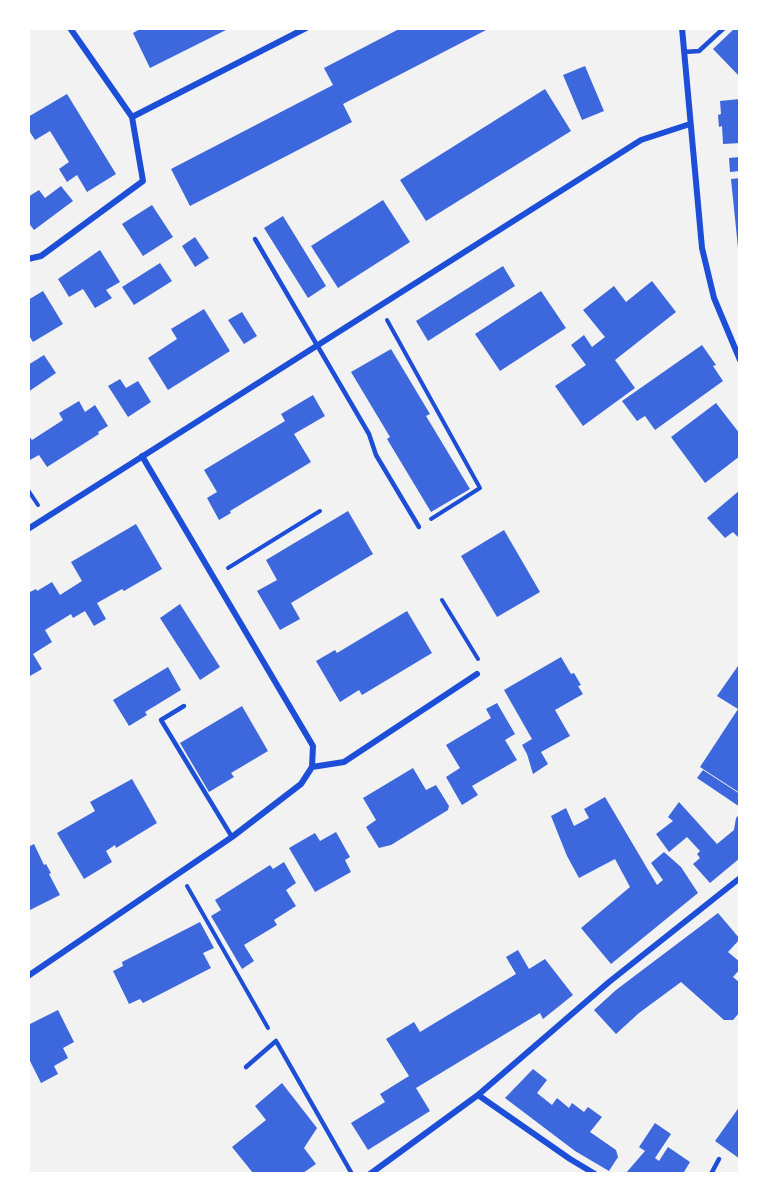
<!DOCTYPE html>
<style>
body{margin:0}
#map{position:relative;width:768px;height:1202px;overflow:hidden;background:#f2f2f2;font-family:Rubik,sans-serif}
canvas{display:block}
.frame{position:absolute;inset:0;border:30px solid #fff;pointer-events:none}
</style>
<div id="map">
<canvas width="768" height="1202"></canvas>
<div class="frame"></div>
</div>
<script>
const g = document.querySelector('canvas').getContext('2d');
g.lineJoin = 'round';
function paint(path, color) { g.fillStyle = color; g.fill(path, 'evenodd'); }
const shape = rows => new Path2D(rows.map(r => 'M' + r).join(''));
function strokePath(path, color, width, dash) { g.strokeStyle = color; g.lineWidth = width; g.lineCap = dash ? 'butt' : 'round'; g.setLineDash(dash || []); g.stroke(path); }
const building = shape([
 [142,28,230,28,150,68,133,33],
 [401,28,490,28,343,104,352,122,190,206,171,169,333,85,324,68],
 [735,28,740,28,740,77,713,49],
 [585,66,604,111,582,120,563,75],
 [545,89,571,131,426,221,400,180],
 [67,94,116,174,87,192,77,175,67,182,59,169,69,162,50,131,35,140,28,129,28,117],
 [740,99,740,143,723,144,722,126,719,127,718,115,721,114,720,101],
 [740,157,740,171,730,172,729,158],
 [740,178,740,248,738,248,731,179],
 [61,186,73,201,34,230,28,222,28,197,39,190,45,198],
 [383,200,410,242,338,288,311,246],
 [152,205,173,237,143,256,122,224],
 [283,216,326,286,308,298,264,228],
 [195,237,209,258,195,267,182,246],
 [100,250,120,282,106,290,112,298,95,308,83,289,69,297,58,279],
 [160,263,172,281,134,305,122,287],
 [503,266,515,286,428,341,416,321],
 [652,281,676,312,615,360,635,388,583,426,555,386,586,365,571,345,584,335,592,347,605,337,583,310,614,286,626,302],
 [43,291,63,324,33,342,28,334,28,300],
 [541,291,566,328,500,371,475,334],
 [204,309,230,351,168,390,148,358,177,339,171,329],
 [242,312,257,336,244,344,228,320],
 [702,345,716,365,713,366,723,381,655,430,645,416,637,421,622,401],
 [391,349,430,414,426,416,470,489,431,512,387,439,390,437,351,372],
 [44,355,56,373,28,392,28,365],
 [120,379,126,388,138,381,151,402,128,417,108,386],
 [313,395,325,416,294,434,311,462,230,511,231,513,219,520,207,498,217,492,204,470,285,421,281,414],
 [79,401,85,412,95,405,108,426,98,432,99,434,47,467,39,455,28,461,28,435,32,440,63,420,59,413],
 [716,403,740,434,740,456,705,483,671,437],
 [740,490,740,539,733,532,725,538,707,518],
 [348,511,373,554,291,603,300,619,280,630,257,591,277,580,266,560],
 [136,524,162,569,124,591,122,589,97,603,106,619,94,626,85,611,73,618,71,614,45,630,52,642,33,654,42,669,30,676,28,593,36,589,37,591,52,582,60,595,82,581,71,562],
 [504,530,540,592,497,617,461,556],
 [180,604,220,667,200,680,160,618],
 [407,611,432,653,362,695,359,690,340,702,316,661,335,650,337,653],
 [561,657,571,674,574,673,581,685,578,686,583,694,555,710,570,736,541,752,548,764,533,774,527,754,522,745,532,739,504,690],
 [740,663,740,793,700,767,738,709,717,696],
 [168,667,181,690,145,712,147,715,129,726,113,700],
 [497,703,515,734,505,740,517,760,472,786,478,795,462,805,446,777,460,768,446,745,491,718,486,709],
 [242,706,268,751,231,773,234,777,209,792,180,743],
 [413,768,426,790,436,785,449,806,448,810,391,845,379,848,366,827,376,820,363,798],
 [703,770,740,794,740,807,697,778],
 [132,779,157,823,116,848,115,845,106,851,112,862,84,879,57,833,95,811,90,802],
 [605,797,657,885,663,880,651,863,664,852,681,867,698,893,611,964,581,928,630,887,615,859,579,878,567,856,551,816,566,808,574,826,589,818,584,809],
 [679,802,717,844,734,830,736,818,740,814,740,858,710,883,693,864,700,858,697,854,700,851,687,837,669,852,656,834,673,821,668,817],
 [336,832,350,857,345,860,351,872,315,892,289,848,315,833,320,841],
 [34,844,44,865,46,864,51,873,49,874,60,895,28,911,28,847],
 [284,862,296,883,286,890,296,906,274,920,277,925,244,945,254,961,242,969,211,916,221,910,215,900,270,865,273,869],
 [718,913,740,939,728,952,740,962,740,969,733,977,740,983,740,1012,733,1020,724,1020,681,982,639,1013,616,1034,594,1010,616,990],
 [200,922,214,948,203,953,211,968,143,1003,140,999,129,1004,113,971,123,966,122,962],
 [518,950,529,969,545,959,573,995,543,1019,540,1013,416,1088,430,1111,368,1150,351,1123,385,1102,380,1094,409,1076,386,1039,414,1022,420,1032,516,974,506,957],
 [58,1010,74,1042,63,1048,68,1058,54,1066,58,1074,41,1083,28,1057,28,1025],
 [533,1069,547,1080,537,1093,552,1105,557,1098,569,1108,572,1103,584,1112,588,1107,602,1117,590,1132,616,1150,618,1157,609,1171,575,1151,505,1098],
 [282,1083,317,1128,304,1148,316,1164,303,1173,253,1173,232,1147,266,1120,255,1106],
 [740,1106,740,1159,715,1141],
 [655,1123,671,1134,655,1158,659,1161,668,1147,690,1162,684,1172,686,1173,626,1173,645,1151,639,1147]
]);
const path = shape([
 [387,320,480,488,431,519],
 [28,490,38,505],
 [228,568,320,511],
 [442,600,478,659],
 [187,886,268,1028]
]);
const service = shape([
 [684,52,699,51,724,28],
 [255,239,369,434,376,455,419,527],
 [184,706,161,720,232,837],
 [246,1067,276,1041,352,1174],
 [711,1174,719,1159]
]);
const minor = shape([
 [682,28,702,248,714,298,740,360],
 [132,117,306,28],
 [28,259,41,256,143,181,132,117,70,28],
 [28,529,641,140,690,124],
 [312,767,344,762,477,674],
 [28,976,232,837,301,784,312,767,313,746,142,456],
 [478,1095,570,1159,595,1174],
 [370,1174,478,1095,609,982,740,878]
]);
paint(building, '#3d67dc');
strokePath(path, '#1d4ed8', 4);
strokePath(service, '#1d4ed8', 4.5);
strokePath(minor, '#1d4ed8', 6);
</script>
